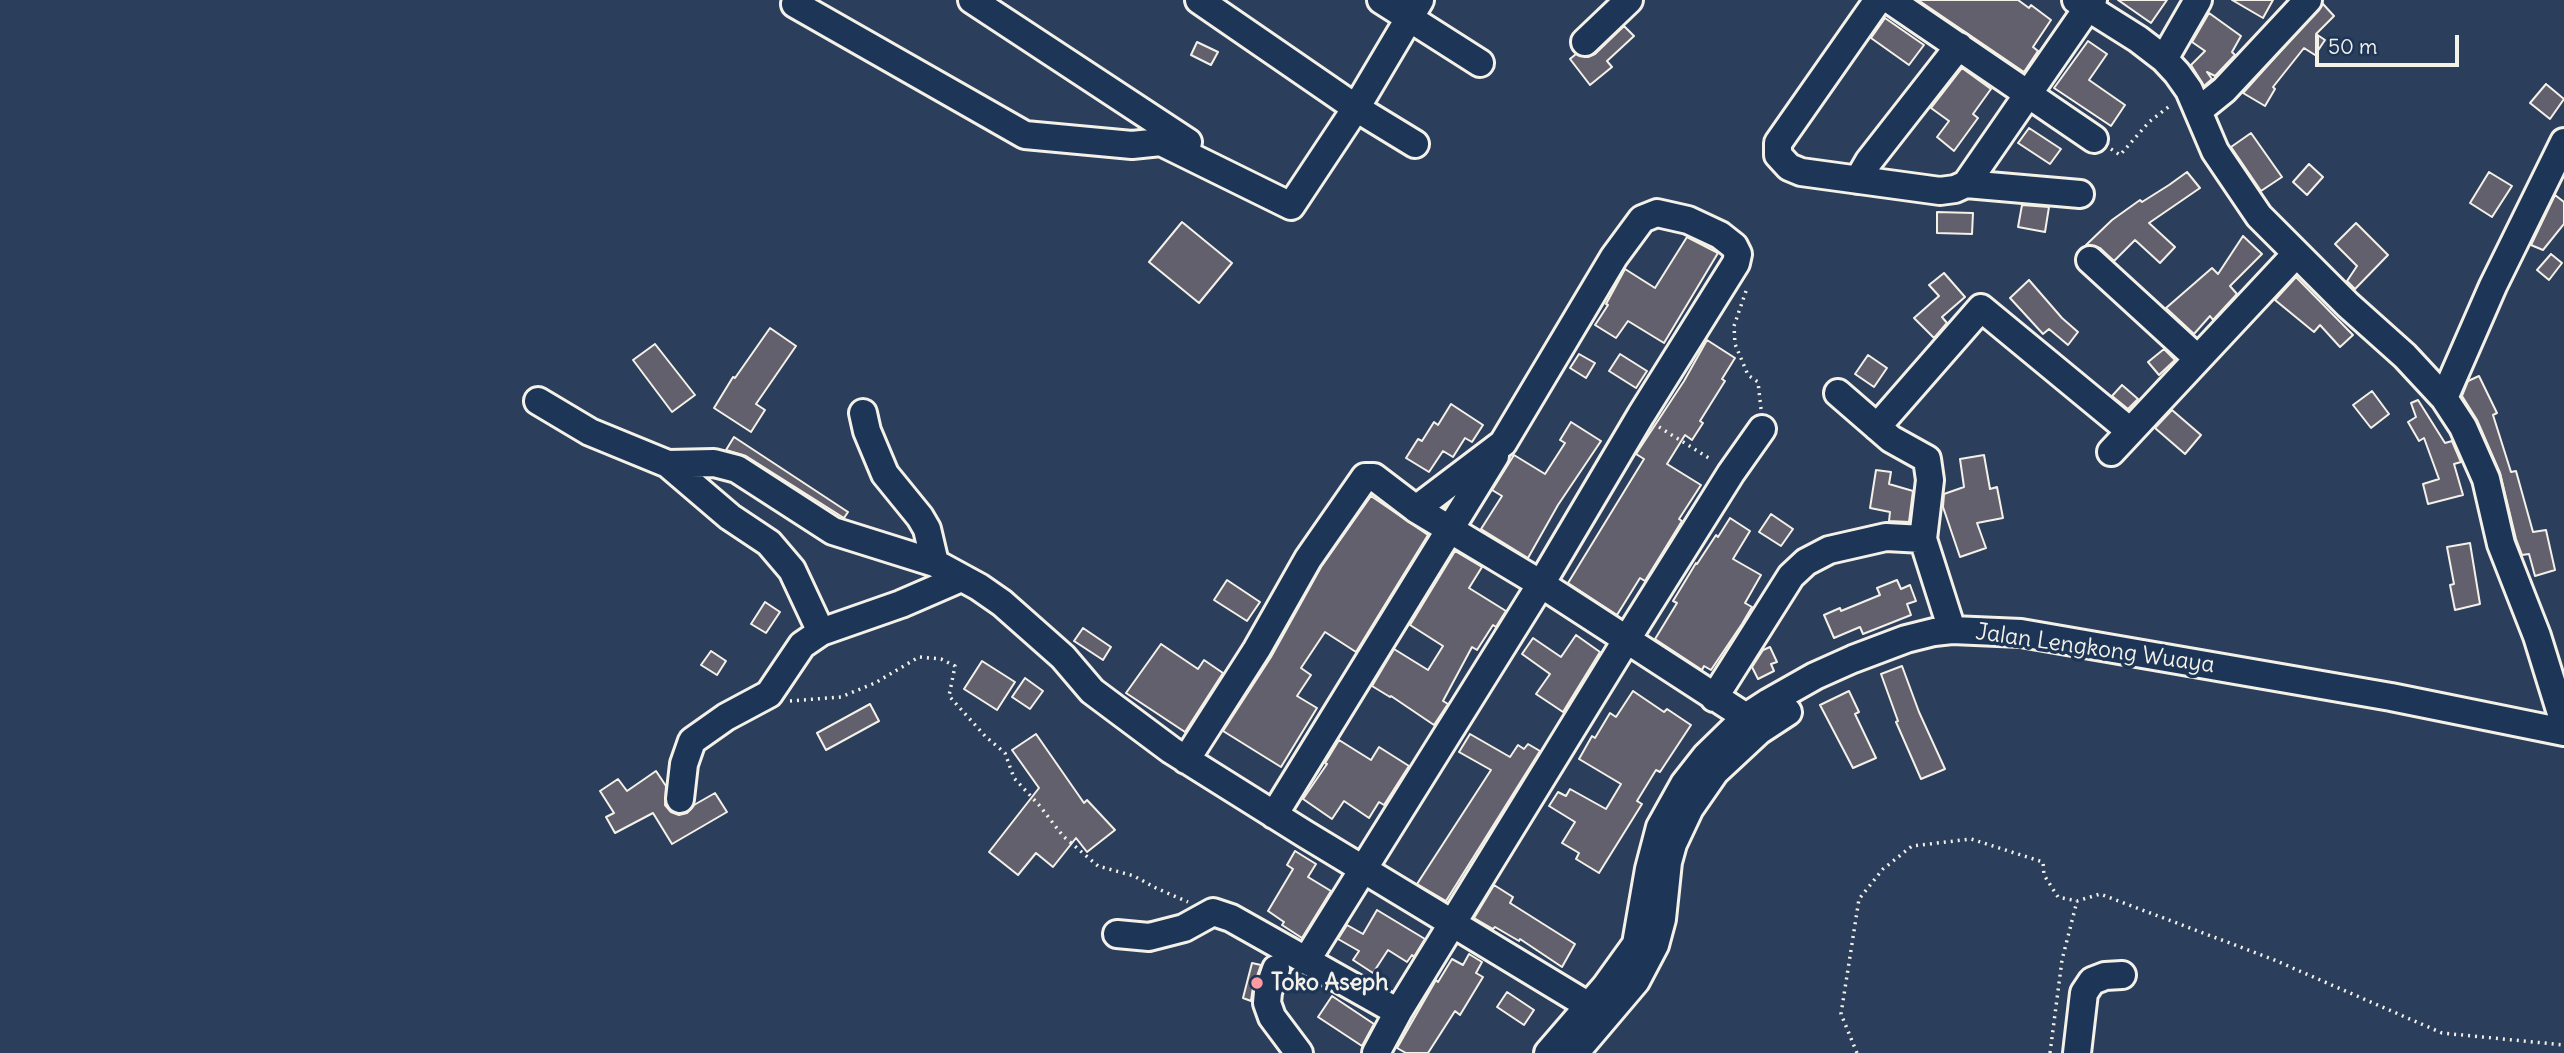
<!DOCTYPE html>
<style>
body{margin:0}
#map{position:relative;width:2564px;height:1053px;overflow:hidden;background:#2b3e5c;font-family:Delius,sans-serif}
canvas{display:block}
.scale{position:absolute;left:2315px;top:35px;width:144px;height:32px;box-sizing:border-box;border:4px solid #f4f1e8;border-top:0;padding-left:9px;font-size:21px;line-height:24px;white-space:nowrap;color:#f4f1e8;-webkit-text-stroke:5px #1d3557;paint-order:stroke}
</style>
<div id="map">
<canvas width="2564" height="1053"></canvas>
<div class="scale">50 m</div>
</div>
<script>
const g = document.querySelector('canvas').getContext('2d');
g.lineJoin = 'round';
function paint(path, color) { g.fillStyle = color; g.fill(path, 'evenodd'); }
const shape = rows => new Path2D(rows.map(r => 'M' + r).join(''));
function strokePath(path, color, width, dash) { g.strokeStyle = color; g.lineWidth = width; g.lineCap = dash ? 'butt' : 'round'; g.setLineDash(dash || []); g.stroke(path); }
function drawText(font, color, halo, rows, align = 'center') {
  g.font = font + ' Delius,sans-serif'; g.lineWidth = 7; g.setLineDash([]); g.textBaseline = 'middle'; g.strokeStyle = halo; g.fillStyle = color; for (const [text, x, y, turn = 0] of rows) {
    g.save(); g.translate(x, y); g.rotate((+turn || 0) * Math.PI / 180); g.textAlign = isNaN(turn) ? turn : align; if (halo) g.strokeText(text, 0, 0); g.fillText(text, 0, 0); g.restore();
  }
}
const building = shape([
 [1918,0,2018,0,2029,8,2031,5,2051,20,2033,47,2038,51,2024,72,1918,0],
 [2118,0,2167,0,2151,23,2118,0],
 [2232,0,2273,0,2263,18,2232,0],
 [2323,4,2334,16,2316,34,2325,40,2315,55,2304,48,2273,87,2275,89,2265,106,2243,93,2323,4],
 [2209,13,2241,36,2232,52,2235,55,2215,76,2207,72,2212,79,2204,86,2191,65,2205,51,2192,42,2209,13],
 [1885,18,1924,45,1909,65,1871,38,1885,18],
 [1624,26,1634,36,1607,61,1612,67,1590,85,1570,59,1576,54,1588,57,1595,54,1624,26],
 [2088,41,2107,54,2089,80,2125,105,2111,126,2054,88,2088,41],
 [1197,42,1218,52,1211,65,1191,55,1197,42],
 [1962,68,1991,89,1973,114,1978,118,1954,151,1937,137,1949,121,1931,108,1962,68],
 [2546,84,2564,99,2550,119,2530,103,2546,84],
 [2029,128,2061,149,2050,164,2018,143,2029,128],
 [2251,133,2282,177,2261,191,2231,147,2251,133],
 [2309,164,2323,177,2307,195,2293,182,2309,164],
 [2187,172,2200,188,2149,223,2175,247,2160,263,2135,240,2114,261,2100,248,2086,245,2112,220,2140,200,2142,202,2169,185,2187,172],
 [2489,172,2512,186,2492,217,2470,203,2489,172],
 [2555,195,2564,202,2564,224,2543,250,2531,245,2555,195],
 [2022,205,2049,207,2045,232,2018,227,2022,205],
 [1937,212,1973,213,1972,234,1937,233,1937,212],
 [1182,222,1232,263,1199,303,1149,262,1182,222],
 [2356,223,2388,255,2355,289,2347,281,2357,266,2335,244,2356,223],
 [2243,236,2262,254,2230,286,2237,294,2213,320,2210,316,2194,334,2166,308,2212,268,2218,274,2243,236],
 [1687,237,1718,253,1664,343,1628,321,1616,338,1595,325,1608,305,1606,304,1625,269,1655,288,1687,237],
 [2551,254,2562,263,2549,280,2537,270,2551,254],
 [1944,273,1965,297,1942,317,1947,323,1934,338,1914,318,1939,296,1929,285,1944,273],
 [2296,277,2353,335,2340,347,2320,325,2314,332,2275,300,2296,277],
 [2029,280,2062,318,2078,332,2068,345,2049,329,2043,334,2010,298,2029,280],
 [770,328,796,346,756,404,765,410,751,432,714,408,733,377,735,378,770,328],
 [1707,340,1735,358,1722,379,1725,381,1700,421,1703,423,1692,440,1685,435,1667,464,1701,485,1679,519,1682,521,1645,581,1640,578,1617,615,1568,583,1644,459,1636,454,1684,381,1707,340],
 [655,344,695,395,672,412,633,360,655,344],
 [2164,349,2175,360,2159,375,2148,362,2164,349],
 [1579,354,1595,363,1586,378,1570,368,1579,354],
 [1620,354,1647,371,1636,388,1609,371,1620,354],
 [1868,355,1887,368,1874,387,1855,374,1868,355],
 [2479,376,2497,413,2493,415,2511,472,2516,471,2533,532,2546,530,2555,570,2535,576,2529,554,2522,555,2516,539,2500,473,2477,420,2462,396,2468,381,2479,376],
 [2122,385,2138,399,2128,409,2112,396,2122,385],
 [2372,391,2389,414,2371,428,2353,405,2372,391],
 [2418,400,2445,443,2452,441,2461,462,2454,464,2463,495,2428,504,2423,484,2439,479,2424,438,2419,441,2408,422,2416,417,2411,403,2418,400],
 [1451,404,1483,425,1472,442,1465,438,1453,457,1443,451,1429,472,1406,458,1418,439,1422,441,1434,422,1438,425,1451,404],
 [2172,410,2201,435,2185,454,2155,428,2172,410],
 [1571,422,1601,441,1558,505,1528,558,1481,529,1502,496,1492,490,1514,455,1545,474,1565,443,1560,440,1571,422],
 [734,437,848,512,844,518,746,456,726,450,734,437],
 [1984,455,1990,489,1997,487,2003,518,1977,523,1986,548,1960,557,1943,507,1944,494,1964,487,1960,459,1984,455],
 [1876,470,1891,472,1889,484,1913,491,1909,522,1889,521,1890,512,1870,508,1876,470],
 [1371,496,1428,535,1356,652,1325,632,1301,668,1311,675,1297,696,1317,708,1281,767,1223,731,1271,657,1321,567,1371,496],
 [1771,514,1793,529,1781,546,1759,532,1771,514],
 [1730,518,1750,531,1733,559,1761,575,1745,603,1752,607,1742,624,1711,670,1704,666,1702,670,1655,639,1677,603,1673,601,1696,563,1697,564,1716,535,1718,537,1730,518],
 [2470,543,2480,604,2455,610,2450,585,2454,584,2447,547,2470,543],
 [1455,551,1482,567,1469,588,1506,611,1496,627,1493,625,1477,650,1472,647,1443,701,1448,704,1434,725,1391,696,1390,697,1372,686,1394,649,1428,670,1443,646,1410,625,1455,551],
 [1227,580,1260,602,1247,621,1214,600,1227,580],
 [1897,580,1901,589,1910,585,1916,601,1907,604,1911,615,1863,634,1860,627,1834,638,1824,615,1840,608,1841,611,1880,595,1877,588,1897,580],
 [765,602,780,612,766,633,751,624,765,602],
 [1083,628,1111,647,1103,660,1074,641,1083,628],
 [1576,635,1600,652,1563,712,1536,694,1550,674,1522,654,1533,638,1561,657,1576,635],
 [1161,644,1198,669,1204,660,1223,673,1185,732,1126,693,1161,644],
 [1770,647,1777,662,1771,664,1774,671,1758,679,1752,667,1763,650,1770,647],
 [711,651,726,661,717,675,701,665,711,651],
 [982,661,1015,682,997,710,964,689,982,661],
 [1902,666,1919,712,1945,769,1921,779,1896,722,1898,721,1881,674,1902,666],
 [1025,678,1043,691,1030,709,1012,697,1025,678],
 [1633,691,1664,712,1667,709,1691,725,1660,772,1656,770,1637,801,1642,804,1599,873,1576,859,1579,853,1562,843,1575,822,1549,806,1558,792,1566,796,1570,789,1606,809,1621,784,1579,759,1592,736,1595,738,1610,713,1616,717,1633,691],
 [1849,691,1859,712,1855,714,1876,758,1853,768,1820,705,1849,691],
 [870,704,879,721,826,750,817,733,870,704],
 [1036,734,1084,803,1087,800,1115,830,1087,852,1076,838,1053,867,1036,853,1018,875,989,852,1039,788,1012,750,1036,734],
 [1470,734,1510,757,1518,745,1524,749,1528,744,1540,751,1446,901,1417,884,1491,770,1459,752,1470,734],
 [1339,740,1371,760,1379,747,1409,766,1384,805,1379,802,1369,818,1344,801,1332,819,1303,799,1327,764,1325,763,1339,740],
 [656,771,666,786,665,805,671,812,679,815,687,813,694,805,715,793,727,812,672,844,653,813,615,833,606,817,614,813,600,791,618,779,627,791,656,771],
 [1295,851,1316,864,1308,877,1331,891,1302,938,1282,925,1284,922,1268,911,1293,869,1287,865,1295,851],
 [1494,885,1513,897,1510,903,1575,944,1562,967,1520,939,1519,941,1495,927,1493,929,1474,918,1494,885],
 [1377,910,1425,939,1414,957,1412,955,1407,962,1388,950,1373,973,1353,960,1359,951,1338,939,1347,925,1363,934,1377,910],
 [1469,954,1482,962,1476,973,1483,977,1460,1015,1455,1011,1428,1053,1406,1053,1397,1048,1436,980,1438,982,1452,959,1463,965,1469,954],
 [1252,963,1261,965,1253,987,1251,1001,1243,998,1252,963],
 [1507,992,1534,1010,1524,1025,1497,1007,1507,992],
 [1332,996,1374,1024,1362,1046,1318,1017,1332,996]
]);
const path = shape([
 [2111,149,2120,155,2149,122,2171,105],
 [1746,291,1734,326,1735,344,1748,375,1758,382,1761,409],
 [1659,427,1712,460],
 [790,701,841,697,875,683,919,657,941,659,955,666,949,696,986,737,1005,753,1014,778,1039,805,1063,836,1098,866,1134,876,1156,888,1188,902],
 [1857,1053,1841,1014,1859,899,1883,869,1912,846,1971,839,2043,862,2044,875,2058,897,2077,901,2100,894,2272,959,2442,1033,2564,1045],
 [2050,1053,2062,960,2077,901]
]);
const minor = shape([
 [797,0,795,4,1025,135,1132,145,1161,142,1291,206,1356,108,1420,0],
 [972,0,1188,142],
 [1199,0,1356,108,1415,144],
 [1381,0,1480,63],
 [1878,0,1778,143,1778,155,1789,167,1801,172,1940,191,1955,189,1966,184,2093,0],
 [1890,0,2094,139],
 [2076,0,2138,39,2164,59,2177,73,2189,90,2215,151,2259,216,2348,305,2405,356,2444,398,2463,427,2486,479,2501,544,2537,636,2564,723],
 [1585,42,1629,0],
 [2164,59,2198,0],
 [2198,111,2224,90,2308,0],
 [1858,180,1869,161,1959,46],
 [1966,184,2080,194],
 [2090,260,2197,358],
 [1838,393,1891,439,1927,459,1930,480,1923,539,1952,630],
 [2444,398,2493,286,2564,142],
 [538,401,590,432,668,464,714,463,737,469,833,531,935,563,979,587,1002,603,1063,657,1092,691,1171,750,1305,834,1589,1006],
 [863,413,867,431,885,474,920,517,927,529,935,563],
 [1877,427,1981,308,2130,431],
 [2111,452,2296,254],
 [668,464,730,517,769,543,792,570,821,632,802,645,769,694,726,717,692,741,684,764,680,799],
 [1416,509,1541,584,1746,717,1758,729],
 [821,632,901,604,961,578],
 [1714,698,1791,576,1806,562,1829,550,1886,537,1923,539],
 [1186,760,1257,649,1308,559,1365,477,1374,477,1416,509,1503,443,1614,257,1642,219,1657,213,1688,220,1720,235,1734,246,1738,254,1736,263,1641,415,1541,584,1306,961],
 [1274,815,1495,456],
 [1117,934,1149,937,1184,928,1213,912,1231,918,1398,1012],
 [1276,969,1268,992,1267,1003,1272,1017,1299,1053],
 [1376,1053,1398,1012,1627,639,1731,473,1762,429],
 [1548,1053,1605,987,1636,944,1649,869,1660,827,1684,784,1706,756,1746,717,1769,702,1815,676,1853,659,1906,639,1934,632,1952,630,2021,633,2391,697,2564,732],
 [1575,1053,1636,981,1655,945,1662,919,1668,862,1673,844,1690,808,1715,772,1759,731,1788,712],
 [2077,1053,2084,993,2092,981,2105,976,2122,975]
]);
const markers = [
 [1257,983,7,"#ff9aa2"]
];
const streetNames = [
 ["Jalan Lengkong Wuaya",2095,649,8]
];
const poiNames = [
 ["Toko Aseph",1271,983]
];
paint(building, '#63606e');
strokePath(building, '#f4f1e8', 2);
strokePath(minor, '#f4f1e8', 32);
strokePath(path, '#f4f1e8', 3.5, [2, 5]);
strokePath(minor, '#1d3557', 26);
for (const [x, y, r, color] of markers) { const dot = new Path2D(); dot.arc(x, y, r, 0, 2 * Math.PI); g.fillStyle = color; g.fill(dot); strokePath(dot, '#1d3557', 2.5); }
drawText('23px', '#f4f1e8', '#1d3557', streetNames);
drawText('bold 23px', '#f4f1e8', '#1d3557', poiNames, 'left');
</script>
